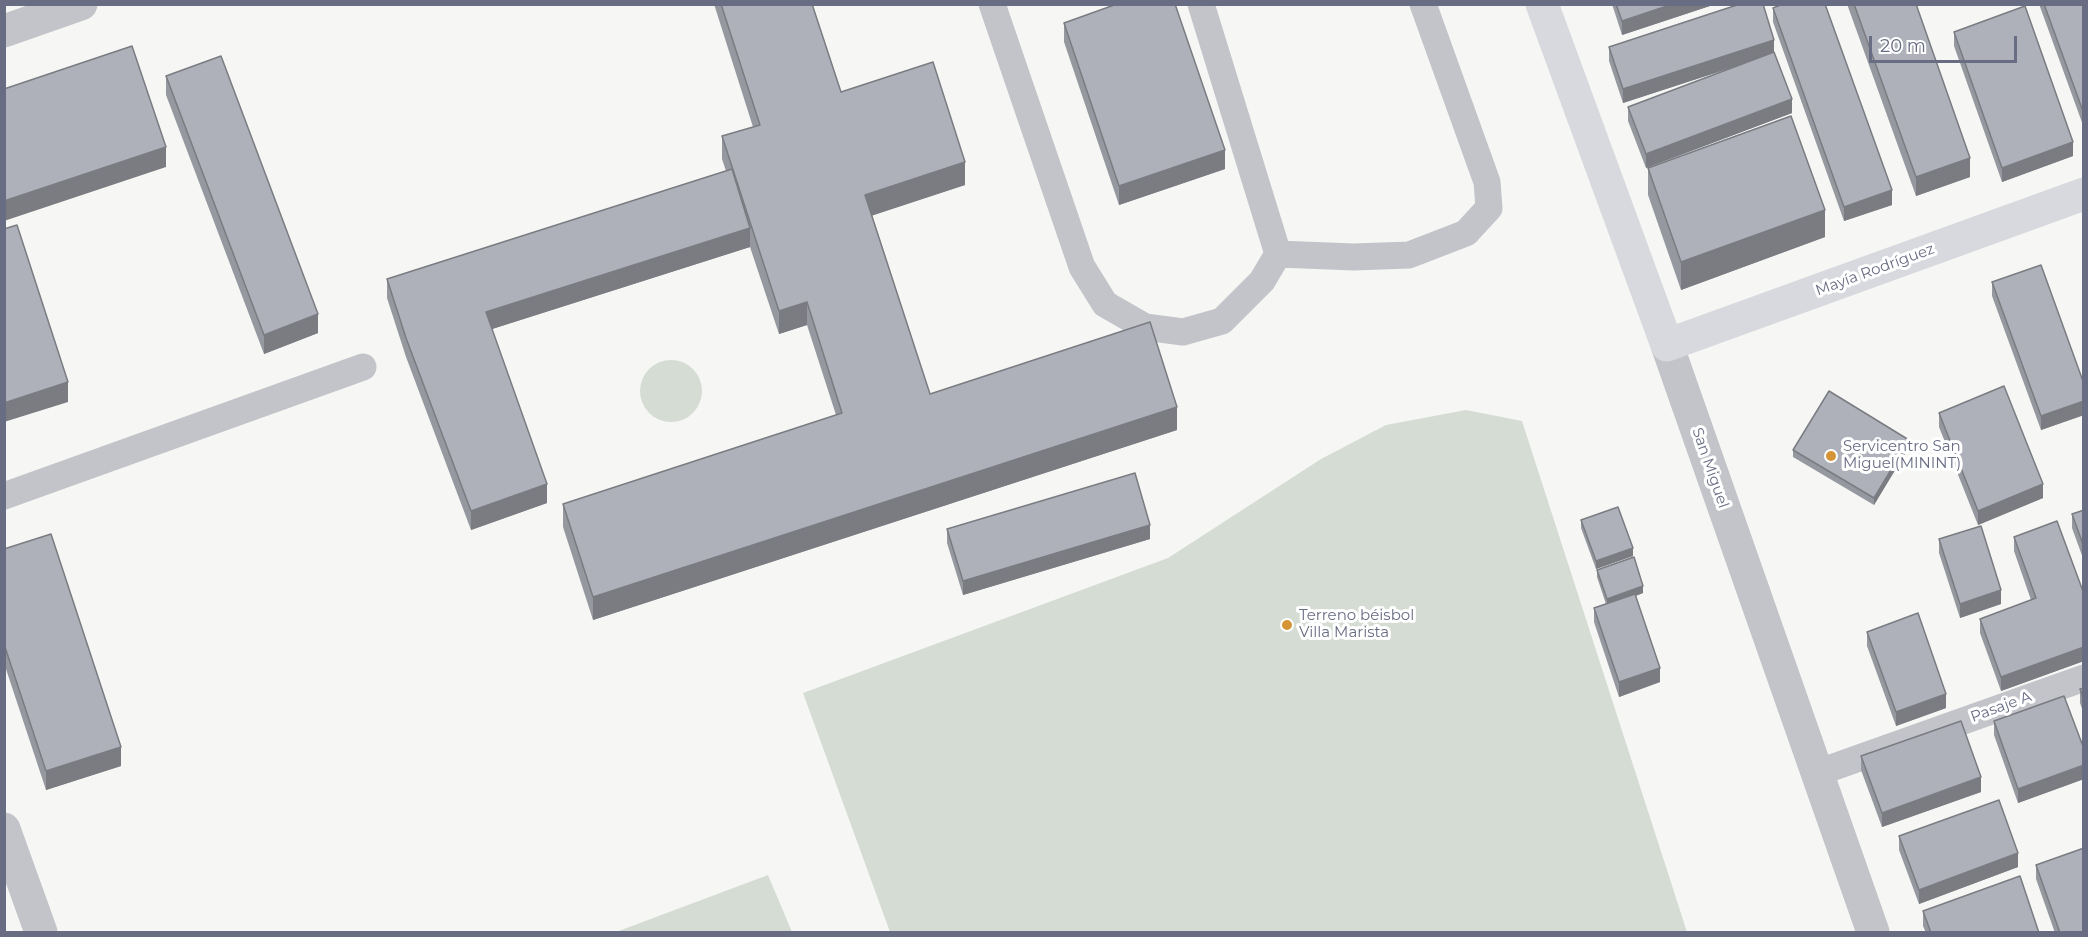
<!DOCTYPE html>
<meta charset="utf-8">
<style>
body{margin:0}
#map{position:relative;width:2088px;height:937px;overflow:hidden;background:#f6f7f4;font-family:Montserrat,sans-serif}
canvas{display:block}
.frame{position:absolute;inset:0;border:6px solid #686d83;pointer-events:none}
.scale{position:absolute;left:1869px;top:36px;width:148px;height:27px;box-sizing:border-box;border:3px solid #686d83;border-top:0;padding-left:8px;font-size:18px;line-height:21px;white-space:nowrap;color:#686d83;-webkit-text-stroke:4px #fff;paint-order:stroke}
</style>
<div id="map">
<canvas width="2088" height="937"></canvas>
<div class="frame"></div>
<div class="scale">20 m</div>
</div>
<script>
const g = document.querySelector('canvas').getContext('2d');
g.lineJoin = 'round';
function paint(path, color) { g.fillStyle = color; g.fill(path, 'evenodd'); }
const shape = rows => new Path2D(rows.map(r => 'M' + r).join(''));
function strokePath(path, color, width, dash) { g.strokeStyle = color; g.lineWidth = width; g.lineCap = dash ? 'butt' : 'round'; g.setLineDash(dash || []); g.stroke(path); }
function drawText(font, color, halo, rows, align = 'center') {
  g.font = font + ' Montserrat,sans-serif'; g.lineWidth = 6; g.setLineDash([]); g.textBaseline = 'middle'; g.strokeStyle = halo; g.fillStyle = color; for (const [text, x, y, turn = 0] of rows) {
    g.save(); g.translate(x, y); g.rotate((+turn || 0) * Math.PI / 180); g.textAlign = isNaN(turn) ? turn : align; if (halo) g.strokeText(text, 0, 0); g.fillText(text, 0, 0); g.restore();
  }
}
const green = shape([
 '640 391a31 31 0 1 1 62 0a31 31 0 1 1-62 0Z',
 [1466,410,1522,421,1687,932,890,932,803,693,1168,558,1321,459,1386,425],
 [768,875,792,932,616,932]
]);
const service = shape([
 [992,4,1082,267,1105,304,1145,327,1183,332,1222,321,1262,281,1278,254,1201,4],
 [1278,254,1354,257,1409,255,1466,233,1489,208,1487,182,1423,4],
 [4,496,363,367],
 [1817,773,2084,678]
]);
const minor = shape([
 [4,31,81,4],
 [4,829,41,932]
]);
const tertiary = shape([
 [1667,345,1873,932]
]);
const secondary = shape([
 [1542,4,1667,345,2084,194]
]);
const wall = shape([
 [714,4,812,4,841,92,965,185,872,215,930,394,1177,430,593,620,563,527,563,504,836,415,807,325,779,334,750,247,492,329,547,503,471,530,406,357,387,298,387,279,726,171,722,159,722,136,753,127],
 [1612,4,1716,4,1622,35],
 [1847,4,1916,4,1970,177,1916,196],
 [2039,4,2084,4,2084,128],
 [1773,8,1892,205,1844,221,1773,22],
 [1064,23,1225,169,1119,205,1064,42],
 [1954,32,2073,156,2002,182,1954,46],
 [1609,47,1774,52,1792,113,1646,168,1628,121,1628,107,1739,65,1623,103,1609,61],
 [166,76,318,333,264,354,166,95],
 [1648,168,1825,237,1681,290,1648,195],
 [1992,282,2084,384,2084,415,2041,430,1992,296],
 [1939,413,2043,498,1978,525,1939,427],
 [1909,447,1874,505,1793,457,1793,450],
 [2084,510,2084,561,2072,528,2072,514],
 [1581,520,1633,556,1596,569,1581,528],
 [947,529,1150,539,963,595,947,543],
 [2014,537,2084,594,2084,661,2001,691,1980,633,1980,619,2031,600,2014,551],
 [1939,539,2001,604,1960,618,1939,553],
 [4,549,121,766,46,790,4,663],
 [1597,570,1643,593,1636,596,1660,682,1619,697,1594,622,1594,608,1606,604,1597,577],
 [1867,632,1946,708,1896,726,1867,646],
 [2084,688,2084,714,2080,703,2080,689],
 [1994,721,2084,749,2084,779,2018,803,1994,735],
 [1861,756,1981,792,1882,827,1861,770],
 [1899,836,2018,867,1919,904,1899,850],
 [2036,865,2084,933,2055,933,2036,879],
 [1923,911,2039,933,1926,933,1923,926]
]);
const shadedWall = shape([
 [1673,4,1716,4,1622,35,1622,21],
 [1774,40,1774,54,1623,103,1623,89],
 [1792,99,1792,113,1646,168,1646,154],
 [2073,142,2073,156,2002,182,2002,168],
 [166,147,166,167,4,221,4,201],
 [1225,150,1225,169,1119,205,1119,186],
 [1970,158,1970,177,1916,196,1916,177],
 [965,162,965,185,865,218,865,195],
 [1892,190,1892,205,1844,221,1844,207],
 [1825,210,1825,237,1681,290,1681,262],
 [750,228,750,247,486,331,486,312],
 [807,302,807,325,779,334,779,311],
 [318,314,318,333,264,354,264,335],
 [68,382,68,402,4,422,4,403],
 [2084,401,2084,415,2041,430,2041,416],
 [1177,407,1177,430,593,620,593,597],
 [1909,440,1909,447,1874,505,1874,498],
 [547,484,547,503,471,530,471,511],
 [2043,484,2043,498,1978,525,1978,511],
 [1150,525,1150,539,963,595,963,581],
 [1633,548,1633,556,1596,569,1596,561],
 [1643,586,1643,593,1607,606,1607,599],
 [2001,590,2001,604,1960,618,1960,604],
 [2084,647,2084,661,2001,691,2001,677],
 [1660,668,1660,682,1619,697,1619,682],
 [1946,694,1946,708,1896,726,1896,712],
 [121,747,121,766,46,790,46,771],
 [2084,765,2084,779,2018,803,2018,789],
 [1981,777,1981,792,1882,827,1882,813],
 [2018,853,2018,867,1919,904,1919,890]
]);
const building = shape([
 [721,4,812,4,841,92,933,62,965,162,865,195,930,394,1150,322,1177,407,593,597,563,504,842,413,807,302,779,311,722,136,760,125,721,4],
 [1117,4,1175,4,1225,150,1119,186,1064,23,1117,4],
 [1616,4,1673,4,1622,21,1616,4],
 [1740,4,1763,4,1774,40,1623,89,1609,47,1740,4],
 [1783,4,1825,4,1892,190,1844,207,1773,8,1783,4],
 [1854,4,1916,4,1970,158,1916,177,1854,4],
 [2044,4,2084,4,2084,114,2044,4],
 [2025,6,2073,142,2002,168,1954,32,2025,6],
 [132,46,166,147,4,201,4,89,132,46],
 [1774,52,1792,99,1646,154,1628,107,1774,52],
 [221,56,318,314,264,335,166,76,221,56],
 [1791,116,1825,210,1681,262,1648,168,1791,116],
 [732,169,750,228,486,312,547,484,471,511,406,338,387,279,732,169],
 [17,225,68,382,4,403,4,229,17,225],
 [2041,265,2084,384,2084,401,2041,416,1992,282,2041,265],
 [2004,386,2043,484,1978,511,1939,413,2004,386],
 [1829,391,1909,440,1874,498,1793,450,1829,391],
 [1135,473,1150,525,963,581,947,529,1135,473],
 [1618,507,1633,548,1596,561,1581,520,1618,507],
 [2084,510,2084,547,2072,514,2084,510],
 [2057,521,2084,594,2084,647,2001,677,1980,619,2036,598,2014,537,2057,521],
 [1981,526,2001,590,1960,604,1939,539,1981,526],
 [51,534,121,747,46,771,4,644,4,549,51,534],
 [1634,557,1643,586,1607,599,1597,570,1634,557],
 [1635,594,1660,668,1619,682,1594,608,1635,594],
 [1918,613,1946,694,1896,712,1867,632,1918,613],
 [2084,688,2084,700,2080,689,2084,688],
 [2064,696,2084,749,2084,765,2018,789,1994,721,2064,696],
 [1961,721,1981,777,1882,813,1861,756,1961,721],
 [1999,800,2018,853,1919,890,1899,836,1999,800],
 [2084,848,2084,933,2060,933,2036,865,2084,848],
 [2020,876,2039,933,1931,933,1923,911,2020,876]
]);
const markers = [
 [1831,456,6,"#d59536"],
 [1287,625,6,"#d59536"]
];
const streetNames = [
 ["Mayía Rodríguez",1875,270,-20],
 ["San Miguel",1710,468,71],
 ["Pasaje A",2001,707,-20]
];
const poiNames = [
 ["Servicentro San",1843,447],
 ["Miguel(MININT)",1843,464],
 ["Terreno béisbol",1299,616],
 ["Villa Marista",1299,633]
];
paint(green, '#d4dcd4');
strokePath(service, '#c3c4ca', 27);
strokePath(minor, '#c3c4ca', 33);
strokePath(tertiary, '#c3c4ca', 33);
strokePath(secondary, '#d8d9df', 33);
paint(wall, '#9698a0');
paint(shadedWall, '#7a7c82');
paint(building, '#afb1ba');
strokePath(building, '#7a7c82', 1.5);
for (const [x, y, r, color] of markers) { const dot = new Path2D(); dot.arc(x, y, r, 0, 2 * Math.PI); g.fillStyle = color; g.fill(dot); strokePath(dot, '#fff', 2); }
drawText('15px', '#686d83', '#fff', streetNames);
drawText('15px', '#686d83', '#fff', poiNames, 'left');
</script>
